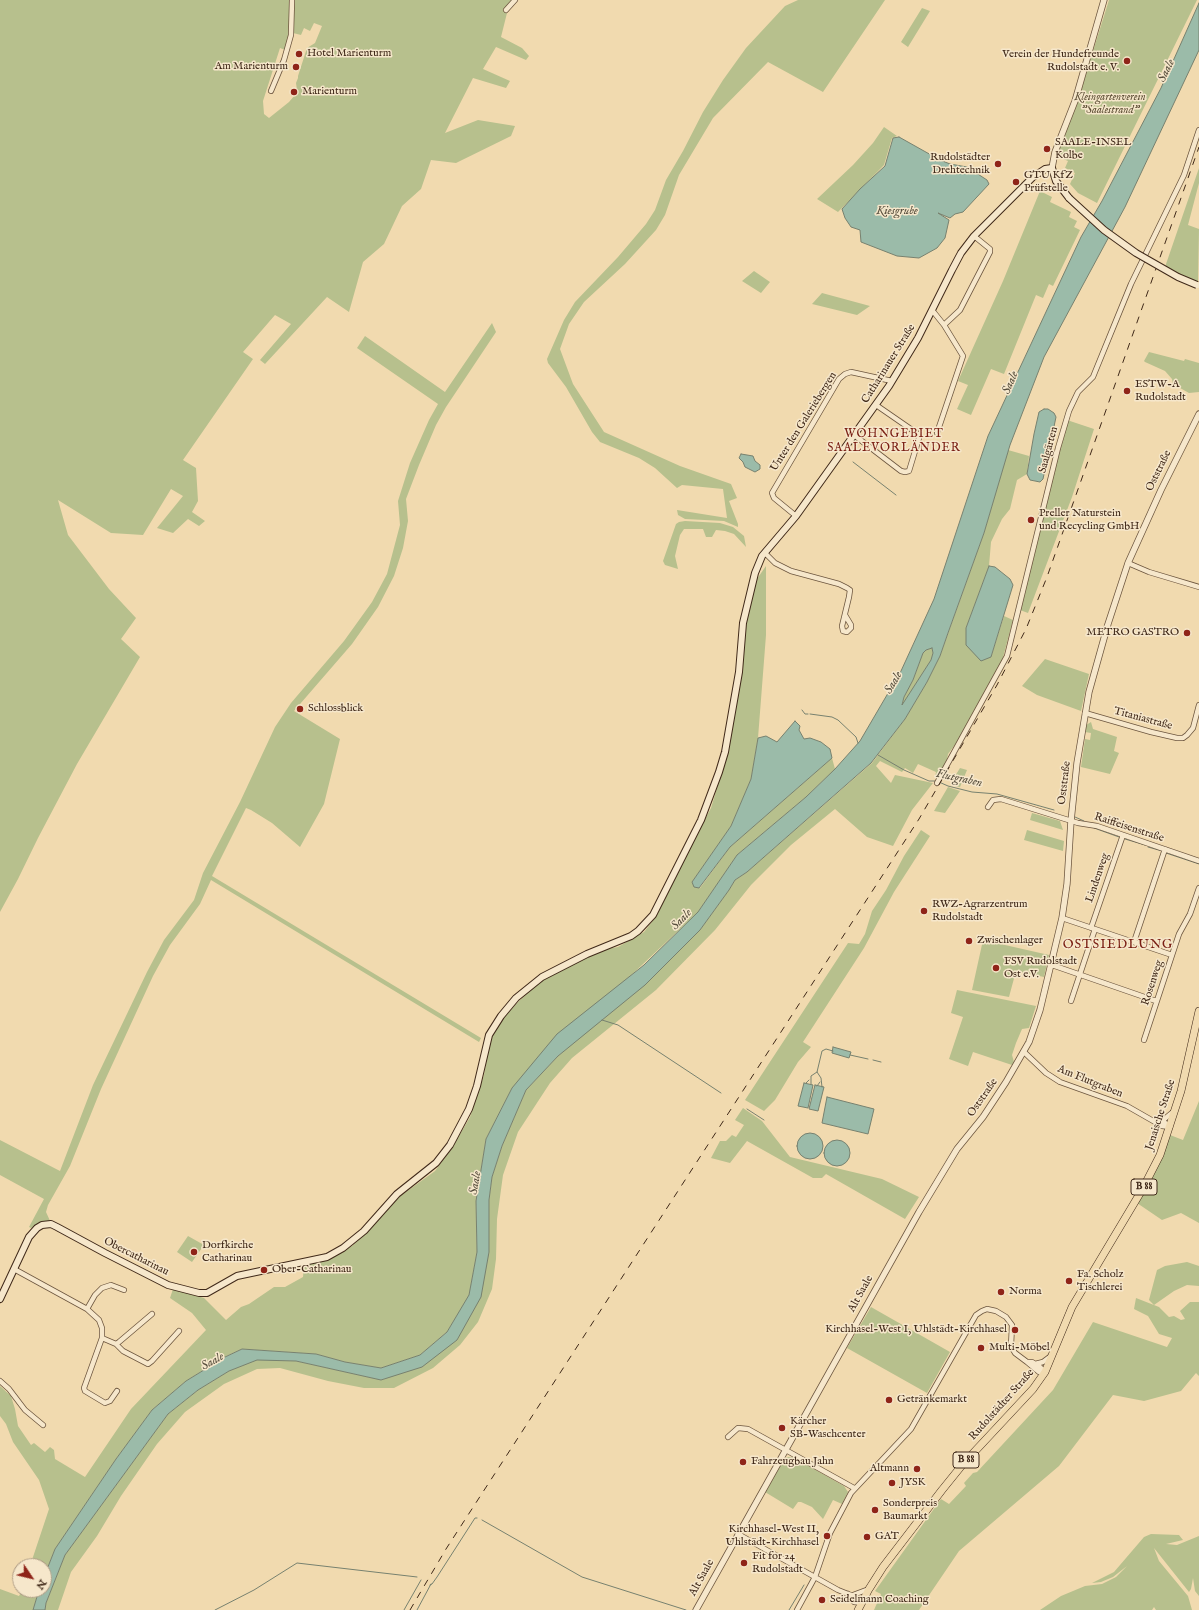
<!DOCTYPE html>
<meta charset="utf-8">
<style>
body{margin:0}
#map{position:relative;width:1199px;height:1610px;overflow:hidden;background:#f1daaf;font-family:"IM FELL English",serif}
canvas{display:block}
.north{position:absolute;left:12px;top:1558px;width:40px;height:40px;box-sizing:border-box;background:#f6e7cb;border:1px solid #ad9b84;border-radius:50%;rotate:125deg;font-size:11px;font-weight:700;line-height:16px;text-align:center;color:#402919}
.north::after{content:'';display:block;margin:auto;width:14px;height:18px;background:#8f2418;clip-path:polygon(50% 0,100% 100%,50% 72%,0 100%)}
</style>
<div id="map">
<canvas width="1199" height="1610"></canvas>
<div class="north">N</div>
</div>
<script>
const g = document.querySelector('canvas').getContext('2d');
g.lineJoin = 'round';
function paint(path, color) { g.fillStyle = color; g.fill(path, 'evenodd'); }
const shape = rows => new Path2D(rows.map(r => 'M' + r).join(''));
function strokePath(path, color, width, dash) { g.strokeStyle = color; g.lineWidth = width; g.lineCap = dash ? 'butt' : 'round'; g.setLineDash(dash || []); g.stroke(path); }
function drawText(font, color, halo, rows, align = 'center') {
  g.font = font + ' "IM FELL English",serif'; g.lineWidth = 3; g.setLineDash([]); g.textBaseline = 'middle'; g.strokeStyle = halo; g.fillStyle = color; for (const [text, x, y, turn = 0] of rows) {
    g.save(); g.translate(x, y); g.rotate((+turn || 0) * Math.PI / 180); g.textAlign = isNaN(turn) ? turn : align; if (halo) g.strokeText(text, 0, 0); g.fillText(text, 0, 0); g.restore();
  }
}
const green = shape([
 [0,0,512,0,509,5,501,37,522,48,529,56,526,60,496,47,483,69,510,81,506,88,473,78,445,133,478,120,515,126,511,136,456,163,431,160,421,189,402,206,384,244,363,262,349,312,327,297,265,364,260,360,291,324,275,315,243,352,253,359,183,460,196,468,198,501,192,512,205,521,199,526,188,519,173,533,157,528,183,496,171,489,143,535,111,533,58,500,68,535,109,589,136,618,121,639,140,657,77,764,38,838,18,879,0,912],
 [314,23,322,26,315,43,307,48,298,76,298,78,296,83,297,90,295,95,289,102,269,118,264,114,263,101,280,48,288,51,293,33,301,35,304,28,310,31],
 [798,0,885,0,823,92,768,62,713,118,679,175,665,215,656,230,625,264,584,302,569,324,560,349,573,384,604,432,680,466,731,484,737,498,729,501,738,524,738,527,724,521,685,519,678,515,677,510,727,518,723,489,682,485,677,488,655,468,639,458,600,442,592,432,566,387,548,363,547,359,564,320,575,302,618,257,646,224,655,210,666,180,683,151,703,112,723,80,746,48,785,6],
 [1109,0,1197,0,1097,203,1078,193,1070,184,1075,173,1065,168,1068,161,1056,156,1077,102],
 [922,8,930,11,908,47,901,42],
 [884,127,897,136,892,138,884,165,838,212,817,199,853,165,873,143],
 [1199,168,1199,183,1188,225,1199,229,1198,282,1165,267],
 [1040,191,1052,197,1050,202,1071,212,1069,217,1077,221,1074,227,1080,230,1053,286,1049,284,1043,298,1036,295,1004,374,991,369,971,415,957,409,968,385,958,381,1003,281],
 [754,271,770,282,761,293,742,281],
 [822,293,870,306,857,315,812,304],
 [492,323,496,332,446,407,436,425,419,465,406,499,408,521,403,548,394,576,378,607,352,644,294,711,340,739,324,804,300,847,272,823,251,810,246,808,212,876,481,1038,479,1042,211,880,200,904,170,945,153,976,101,1089,70,1166,48,1205,46,1212,51,1223,37,1225,31,1228,29,1227,44,1199,0,1175,0,1140,60,1171,93,1085,147,972,164,940,194,900,203,873,240,802,275,727,291,703,344,641,372,602,387,574,400,525,398,501,410,463,429,420,438,404,357,348,365,336,445,392],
 [1149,352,1184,361,1185,359,1199,363,1199,392,1189,393,1173,384,1172,379,1165,371,1145,362,1144,361],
 [1067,420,1094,429,1072,497,1028,613,1020,610],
 [1008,450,1029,456,1027,474,1017,480,1010,509,1002,519,991,542,989,566,966,628,991,657,1004,616,1013,620,1001,665,957,742,948,754,947,760,937,778,935,777,936,772,918,764,913,773,905,768,902,772,880,761,876,766,891,783,895,775,933,783,912,810,893,846,867,837,835,809,791,845,751,885,715,930,656,990,572,1058,550,1083,518,1132,503,1175,497,1219,496,1259,492,1289,478,1322,460,1345,433,1368,394,1388,364,1388,328,1381,280,1368,257,1369,224,1384,185,1412,157,1444,121,1496,97,1536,71,1572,58,1610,45,1610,46,1603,65,1555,168,1414,198,1390,229,1371,257,1359,296,1361,382,1380,457,1340,489,1252,489,1200,492,1177,502,1146,526,1090,558,1056,700,930,729,890,735,880,747,872,872,763,905,719,927,682,940,656,984,533],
 [685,521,720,523,733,527,744,536,746,547,734,534,725,531,716,530,712,537,706,537,703,529,684,529,680,535,675,556,678,569,665,565,663,561,676,524,679,522],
 [766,566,766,635,758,738,751,779,731,826,692,882,700,888,730,847,832,758,835,769,806,797,737,855,698,912,512,1088,486,1139,476,1201,477,1252,469,1296,447,1332,420,1355,381,1368,345,1362,316,1354,242,1349,224,1357,186,1381,152,1410,116,1459,55,1549,44,1577,44,1566,30,1566,49,1509,39,1480,13,1442,6,1424,0,1416,0,1386,11,1396,15,1409,18,1426,31,1445,34,1443,45,1452,50,1447,54,1450,55,1459,85,1477,131,1409,206,1330,192,1313,170,1298,173,1289,204,1298,226,1320,241,1307,249,1304,274,1287,285,1287,303,1277,304,1265,332,1257,352,1246,367,1232,392,1202,435,1171,452,1148,470,1117,484,1075,490,1040,503,1018,519,1001,542,980,589,955,601,950,618,947,644,932,655,918,672,880,711,808,727,755,742,674,743,626,752,586],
 [932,648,933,653,931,660,902,706,904,697,913,680,923,653,926,650],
 [1045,659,1089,674,1081,711,1037,695,1022,686],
 [1091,722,1093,729,1117,737,1114,751,1119,753,1110,774,1081,767,1085,739,1090,740,1091,733,1085,732,1086,725],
 [960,768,967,770,960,787,954,786,952,781],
 [948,787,960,791,945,813,934,811],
 [1032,813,1060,821,1063,830,1030,820],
 [921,830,930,836,894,892,864,948,803,1042,811,1047,798,1062,775,1100,764,1111,745,1100,848,943,859,944,865,934,872,911,886,890,904,856],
 [1027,830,1064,841,1063,851,1024,840],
 [983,940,1049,955,1044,977,1016,971,1009,997,972,990],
 [957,990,1036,1006,1029,1028,1022,1029,1016,1043,1012,1055,1014,1062,1012,1065,973,1052,968,1066,949,1059,963,1017,951,1013],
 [1199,1101,1199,1223,1181,1213,1162,1220,1137,1203,1161,1160,1170,1135,1183,1140],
 [743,1108,762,1121,790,1157,882,1179,919,1197,905,1219,826,1174,822,1178,813,1178,747,1141,730,1163,711,1158,720,1141,726,1141,732,1135,736,1137,744,1125,735,1120],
 [188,1236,204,1245,192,1262,177,1252],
 [1187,1262,1199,1266,1199,1286,1187,1285,1174,1291,1154,1305,1149,1300,1157,1270,1165,1266],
 [1136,1298,1159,1307,1169,1317,1174,1316,1181,1320,1185,1319,1180,1311,1190,1302,1199,1302,1199,1376,1196,1373,1181,1391,1144,1401,1113,1395,1059,1466,959,1551,919,1610,874,1610,881,1594,875,1591,941,1499,949,1504,966,1486,964,1483,973,1473,977,1472,1053,1390,1093,1322,1167,1347,1172,1338,1159,1334,1148,1316,1134,1309],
 [871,1307,950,1352,927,1393,847,1348],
 [789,1457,793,1457,844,1486,848,1492,842,1504,833,1500,823,1519,812,1507,801,1502,798,1502,793,1509,765,1492,784,1458],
 [1151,1534,1179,1535,1183,1540,1166,1544,1177,1545,1199,1536,1199,1596,1195,1591,1193,1578,1191,1589,1189,1592,1154,1548,1159,1561,1188,1596,1192,1610,1156,1610,1154,1607,1152,1610,1040,1610,1061,1596,1085,1586,1102,1584,1116,1577,1127,1566,1113,1577,1101,1582,1092,1583,1114,1572,1144,1537],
 [0,1589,19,1596,22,1590,39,1590,33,1610,0,1610]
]);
const water = shape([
 [1199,3,1199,50,1125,207,1044,357,1010,445,984,533,948,633,940,656,927,682,905,719,871,763,747,872,735,880,729,890,700,930,645,985,558,1056,526,1090,502,1146,492,1177,489,1200,489,1252,481,1297,457,1340,422,1367,381,1380,296,1361,257,1360,229,1371,198,1390,168,1414,65,1555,46,1603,45,1610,33,1610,39,1590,44,1590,44,1577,55,1549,116,1459,152,1410,186,1381,225,1357,242,1349,316,1354,345,1362,381,1368,420,1355,447,1332,469,1295,477,1252,476,1201,486,1139,512,1088,557,1034,644,965,698,912,737,855,806,797,835,769,860,741,901,671,934,599,988,436,1081,237,1102,201,1161,88,1199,3],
 [932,648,933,653,931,660,902,705,904,697,913,680,923,653,926,650,932,648],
 [899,137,940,160,950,164,967,167,987,180,989,184,963,212,955,214,950,218,938,213,949,220,945,238,937,248,919,258,897,256,861,242,860,230,851,227,845,218,842,209,860,189,885,166,893,138,899,137],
 [1044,409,1048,409,1054,413,1056,417,1043,479,1040,482,1030,480,1027,474,1034,434,1039,412,1044,409],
 [741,454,753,456,755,461,760,465,760,469,755,472,745,467,743,462,739,458,741,454],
 [989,566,995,567,1010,579,1013,585,991,657,981,661,966,645,966,628,989,566],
 [795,721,800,726,799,730,804,739,810,738,821,742,830,749,832,758,730,847,699,888,694,887,692,882,731,826,751,779,758,738,766,736,777,742,795,721],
 [833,1047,851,1052,849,1058,832,1053,833,1047],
 [804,1083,813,1085,808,1108,798,1106,804,1083],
 [815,1085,824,1087,818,1111,809,1109,815,1085],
 [827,1097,874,1109,868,1134,822,1123,827,1097],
 '797 1146a13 13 0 1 1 26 0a13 13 0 1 1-26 0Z',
 '824 1153a13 13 0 1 1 26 0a13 13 0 1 1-26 0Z'
]);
const stream = shape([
 [853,462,896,495],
 [802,710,805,714,808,714],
 [810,714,832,717,838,720,856,737,858,743],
 [878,755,904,770,929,781,936,781],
 [939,782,948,786,972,792,997,794,1054,810],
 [1075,817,1084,821],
 [1094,828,1119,837],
 [1125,839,1145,845],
 [1148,847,1162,851],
 [1166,853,1199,864],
 [602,1020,618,1025,721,1093],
 [850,1055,868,1059],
 [873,1060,881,1062],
 [806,1083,809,1080],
 [811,1084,811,1076,817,1072],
 [817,1086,820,1082],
 [822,1087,821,1078,817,1072,822,1051,826,1049,833,1051],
 [747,1109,764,1120],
 [482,1520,582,1577,686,1610],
 [430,1585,432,1584,437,1577,475,1518,477,1518],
 [215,1610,254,1590,297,1563,417,1577],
 [404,1610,421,1580],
 [417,1610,431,1584],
 [789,1610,804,1585]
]);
const minor = shape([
 [506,10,515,0],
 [271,91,284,60,291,35,292,0],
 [932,310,944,325,963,356,937,433],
 [944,325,960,310,990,252,990,249,974,236],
 [854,435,901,471,905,472,909,471,919,438,918,434,876,405],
 [796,516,774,498,772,493,839,379,845,374,851,372,892,381],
 [765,553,775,563,791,571,839,584,847,588,850,590,849,597,842,626,843,631,847,632,851,628,851,625,845,615],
 [1128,563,1149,572,1199,587],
 [1085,713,1151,732,1177,738,1183,738,1187,735,1193,728,1199,705],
 [937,783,1007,656,1058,448,1069,411,1078,392,1093,377,1095,372,1131,284,1184,175,1199,130],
 [988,807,993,800,1001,799,1078,823,1097,826,1199,861],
 [1062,918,1172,955],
 [1091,928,1123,835],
 [1134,942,1165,849],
 [1052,965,1156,1001],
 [1071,1001,1095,929],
 [1144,1040,1179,934,1190,914,1199,888],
 [1024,1052,1046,1073,1060,1082,1127,1106,1162,1126,1170,1127],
 [1155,1121,1164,1122,1170,1127],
 [1162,1121,1173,1112],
 [14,1269,87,1309,99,1320,102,1328,102,1338,84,1388,85,1391,105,1403,110,1401,117,1391],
 [87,1309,95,1295,102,1288,111,1285,124,1290],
 [102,1338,116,1344,119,1342,152,1314],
 [116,1344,123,1351,148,1364,152,1361,179,1331],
 [1027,1362,1039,1372,1045,1372],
 [1035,1364,1043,1362,1051,1356],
 [0,1381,9,1389,25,1410,43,1425],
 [728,1437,738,1428,748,1429,854,1488],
 [738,1534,838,1590,848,1594,854,1596,862,1603],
 [848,1594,854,1602,862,1603],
 [853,1595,869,1589],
 [797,1610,815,1577,830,1533,851,1493,911,1429,976,1315,982,1311,987,1309,996,1311,1006,1317,1012,1325,1011,1346,1015,1353,1027,1362,1032,1362,1040,1367,1045,1372]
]);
const tertiary = shape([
 [1052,168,1055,152,1075,101,1104,0],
 [696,1610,919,1212,957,1149,983,1117,1006,1082,1029,1042,1040,1010,1062,918,1067,884,1071,821,1077,763,1089,692,1108,624,1128,563,1161,490,1199,414]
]);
const secondary = shape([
 [0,1299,29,1237,37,1228,42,1225,51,1224,57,1227,105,1253,168,1285,199,1293,207,1293,237,1276,327,1257,343,1248,364,1231,397,1194,436,1163,450,1145,469,1109,477,1086,489,1035,501,1016,516,998,542,977,587,954,631,936,638,931,653,915,701,820,719,772,725,752,739,672,743,623,755,573,762,556,796,516,889,386,918,338,952,270,961,253,974,236,1033,177,1045,169,1052,168,1056,181,1069,198]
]);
const primary = shape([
 [858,1610,869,1589,883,1567,942,1490,963,1464,1033,1389,1045,1372,1072,1307,1142,1190,1160,1155,1181,1091,1199,1011]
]);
const rail = shape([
 [410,1610,446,1549,919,819,997,685,1026,629,1047,577,1199,147]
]);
const secondaryBridge = shape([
 [1069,198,1104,230,1136,253,1178,277,1197,285]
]);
const markers = [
 [299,54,4,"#8f2418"],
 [1127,61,4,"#8f2418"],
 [296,67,4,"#8f2418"],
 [294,92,4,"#8f2418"],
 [1047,149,4,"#8f2418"],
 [998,164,4,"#8f2418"],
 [1016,182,4,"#8f2418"],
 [1127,391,4,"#8f2418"],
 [1031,520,4,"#8f2418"],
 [1187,633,4,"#8f2418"],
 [300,709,4,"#8f2418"],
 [924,911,4,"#8f2418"],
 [969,941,4,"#8f2418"],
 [996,968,4,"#8f2418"],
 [194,1252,4,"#8f2418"],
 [264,1270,4,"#8f2418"],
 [1069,1281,4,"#8f2418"],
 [1001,1292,4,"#8f2418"],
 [1015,1330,4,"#8f2418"],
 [981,1348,4,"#8f2418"],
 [889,1400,4,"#8f2418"],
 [782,1428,4,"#8f2418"],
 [743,1462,4,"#8f2418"],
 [917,1469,4,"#8f2418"],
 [892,1483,4,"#8f2418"],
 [875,1510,4,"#8f2418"],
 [827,1536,4,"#8f2418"],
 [867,1537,4,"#8f2418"],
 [744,1563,4,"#8f2418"],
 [822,1600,4,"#8f2418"]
];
const shields = [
 [1144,1187,26],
 [966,1460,26]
];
const shieldNames = [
 ["B 88",1144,1187],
 ["B 88",966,1460]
];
const poiNames = [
 ["Hotel Marienturm",307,54],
 ["Verein der Hundefreunde",1119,55,"right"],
 ["Rudolstadt e. V.",1119,68,"right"],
 ["Am Marienturm",288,67,"right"],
 ["Marienturm",302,92],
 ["SAALE-INSEL",1055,143],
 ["Kolbe",1055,156],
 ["Rudolstädter",990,158,"right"],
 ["Drehtechnik",990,171,"right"],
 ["GTU KfZ",1024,176],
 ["Prüfstelle",1024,189],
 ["ESTW-A",1135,385],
 ["Rudolstadt",1135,398],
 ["Preller Naturstein",1039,514],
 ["und Recycling GmbH",1039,527],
 ["METRO GASTRO",1179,633,"right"],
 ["Schlossblick",308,709],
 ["RWZ-Agrarzentrum",932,905],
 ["Rudolstadt",932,918],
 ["Zwischenlager",977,941],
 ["FSV Rudolstadt",1004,962],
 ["Ost e.V.",1004,975],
 ["Dorfkirche",202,1246],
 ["Catharinau",202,1259],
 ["Ober-Catharinau",272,1270],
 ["Fa. Scholz",1077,1275],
 ["Tischlerei",1077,1288],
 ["Norma",1009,1292],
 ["Kirchhasel-West I, Uhlstädt-Kirchhasel",1007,1330,"right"],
 ["Multi-Möbel",989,1348],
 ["Getränkemarkt",897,1400],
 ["Kärcher",790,1422],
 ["SB-Waschcenter",790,1435],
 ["Fahrzeugbau Jahn",751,1462],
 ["Altmann",909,1469,"right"],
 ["JYSK",900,1483],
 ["Sonderpreis",883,1504],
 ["Baumarkt",883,1517],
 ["Kirchhasel-West II,",819,1530,"right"],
 ["Uhlstädt-Kirchhasel",819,1543,"right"],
 ["GAT",875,1537],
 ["Fit for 24",752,1557],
 ["Rudolstadt",752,1570],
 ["Seidelmann Coaching",830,1600]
];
const parkNames = [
 ["Kleingartenverein",1110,98],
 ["\"Saalestrand\"",1110,111]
];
const streetNames = [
 ["Catharinauer Straße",889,364,-58],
 ["Unter den Galeriebergen",804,422,-58],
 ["Saalgärten",1049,450,-75],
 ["Oststraße",1159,471,-64],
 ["Titaniastraße",1143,719,15],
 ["Oststraße",1065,783,-83],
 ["Raiffeisenstraße",1129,828,18],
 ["Lindenweg",1098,878,-71],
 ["Rosenweg",1153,983,-72],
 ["Am Flutgraben",1090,1082,22],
 ["Oststraße",983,1098,-55],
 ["Jenaische Straße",1161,1115,-72],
 ["Obercatharinau",136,1257,27],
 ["Alt Saale",861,1294,-61],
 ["Rudolstädter Straße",1002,1405,-48],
 ["Alt Saale",702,1578,-61]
];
const waterNames = [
 ["Saale",1167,71,-64],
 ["Kiesgrube",897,212],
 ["Saale",1011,383,-67],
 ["Saale",894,683,-60],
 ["Flutgraben",959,779,12],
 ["Saale",682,920,-46],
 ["Saale",476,1183,-81],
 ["Saale",213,1362,-29]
];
const neighbourhoodNames = [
 ["WOHNGEBIET",894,435],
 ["SAALEVORLÄNDER",894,449]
];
const quarterNames = [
 ["OSTSIEDLUNG",1118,945]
];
paint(green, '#b7c08d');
paint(water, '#9bbba9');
strokePath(water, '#77816f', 1);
strokePath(stream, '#77816f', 1);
strokePath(minor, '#6c553e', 6);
strokePath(tertiary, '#6c553e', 7);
strokePath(secondary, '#402919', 8);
strokePath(primary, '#402919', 8);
strokePath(minor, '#f6e7cb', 4.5);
strokePath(tertiary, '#f6e7cb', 5.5);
strokePath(secondary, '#f6e7cb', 6);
strokePath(primary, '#f1daaf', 7);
strokePath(rail, '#402919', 1, [7, 7]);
strokePath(secondaryBridge, '#402919', 8, []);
strokePath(secondaryBridge, '#f6e7cb', 6);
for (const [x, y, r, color] of markers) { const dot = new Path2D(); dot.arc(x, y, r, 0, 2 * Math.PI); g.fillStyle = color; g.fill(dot); strokePath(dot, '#f6e7cb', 1.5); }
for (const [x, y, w] of shields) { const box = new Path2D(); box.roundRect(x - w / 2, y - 8, w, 16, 3); g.fillStyle = '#f6e7cb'; g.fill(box); strokePath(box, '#402919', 1); }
drawText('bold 10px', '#402919', null, shieldNames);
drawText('11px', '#402919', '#f6e7cb', poiNames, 'left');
drawText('italic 11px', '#5e4f36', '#f6e7cb', parkNames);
drawText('11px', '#402919', '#f6e7cb', streetNames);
drawText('italic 12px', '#574e3d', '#f6e7cb', waterNames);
g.letterSpacing = '1px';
drawText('12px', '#7a1f14', '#f6e7cb', neighbourhoodNames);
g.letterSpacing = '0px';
g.letterSpacing = '1px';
drawText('13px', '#7a1f14', '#f6e7cb', quarterNames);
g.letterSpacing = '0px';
</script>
